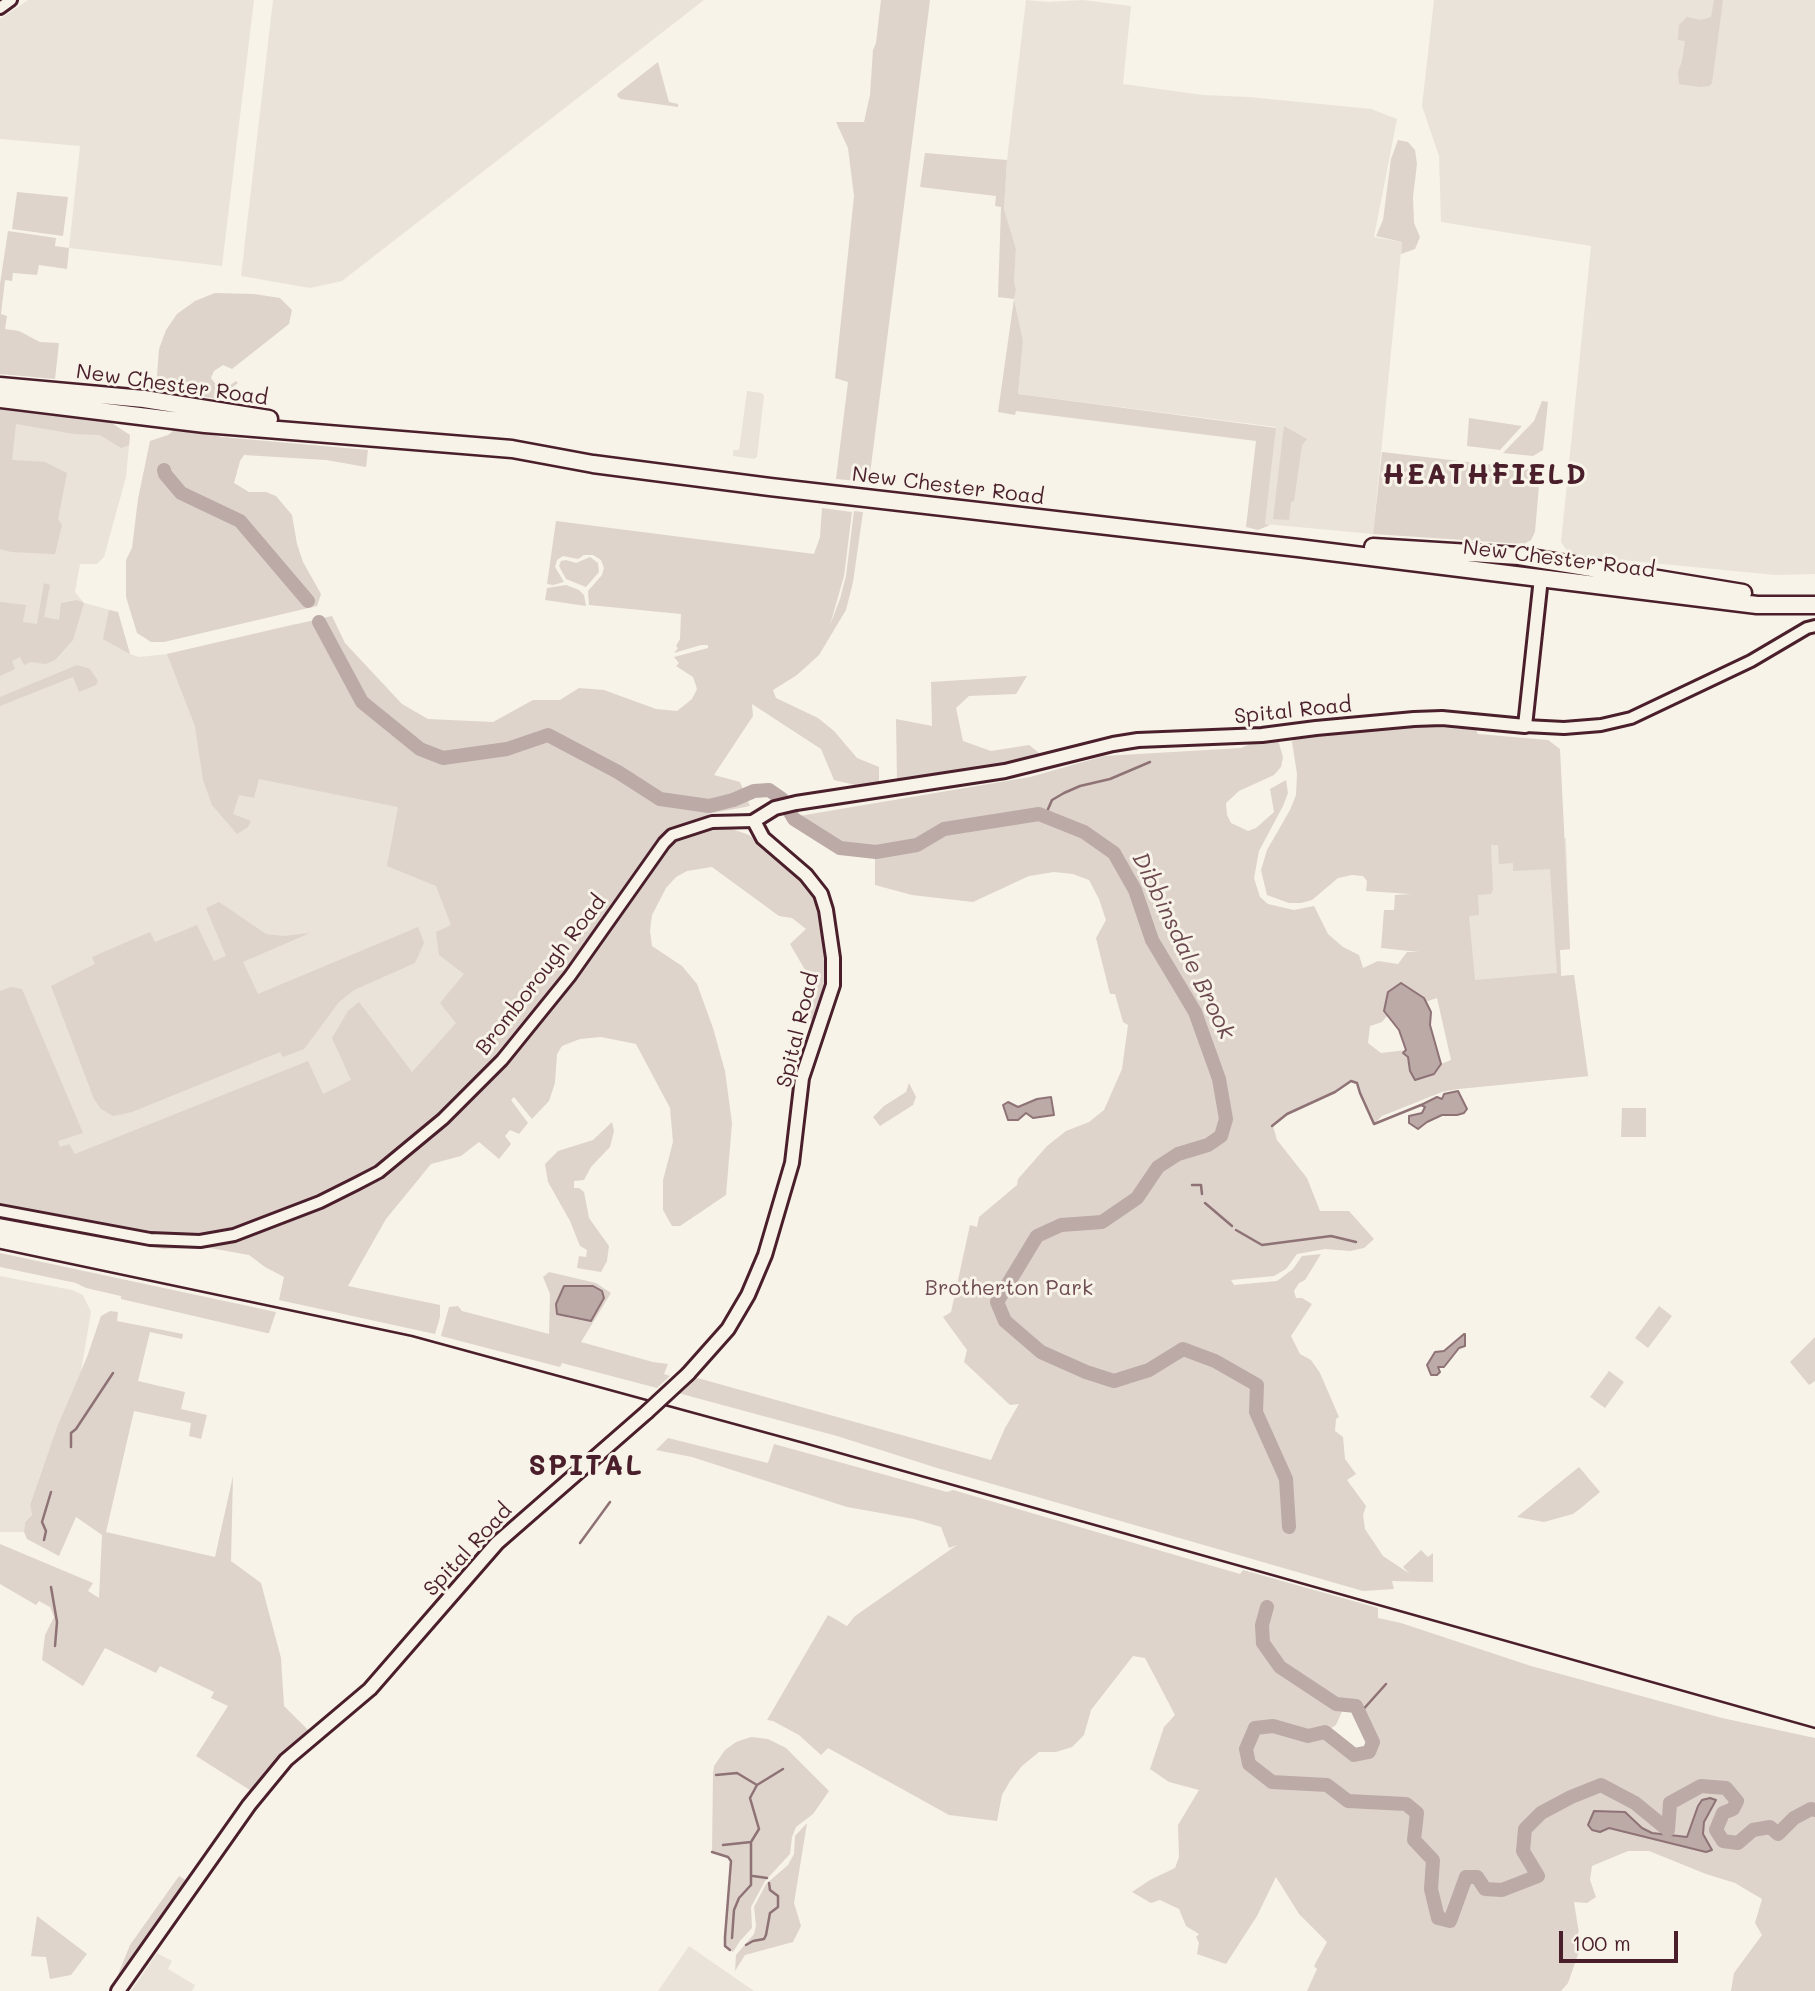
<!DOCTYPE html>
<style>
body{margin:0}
#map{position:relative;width:1815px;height:1991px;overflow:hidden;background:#f7f3e8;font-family:Mali,sans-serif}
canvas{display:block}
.scale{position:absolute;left:1559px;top:1931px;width:119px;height:32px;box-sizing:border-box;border:4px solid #4a1f2b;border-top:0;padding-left:9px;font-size:21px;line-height:24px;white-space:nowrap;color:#4a1f2b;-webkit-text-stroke:5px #f7f3e8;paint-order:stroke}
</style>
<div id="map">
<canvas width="1815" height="1991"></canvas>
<div class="scale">100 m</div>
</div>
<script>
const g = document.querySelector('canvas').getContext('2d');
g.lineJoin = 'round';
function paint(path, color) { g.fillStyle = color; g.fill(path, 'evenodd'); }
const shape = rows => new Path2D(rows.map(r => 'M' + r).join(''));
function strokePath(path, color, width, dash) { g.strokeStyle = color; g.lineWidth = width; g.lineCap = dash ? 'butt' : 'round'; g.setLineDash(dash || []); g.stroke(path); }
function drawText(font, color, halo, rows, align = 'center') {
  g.font = font + ' Mali,sans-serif'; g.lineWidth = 6; g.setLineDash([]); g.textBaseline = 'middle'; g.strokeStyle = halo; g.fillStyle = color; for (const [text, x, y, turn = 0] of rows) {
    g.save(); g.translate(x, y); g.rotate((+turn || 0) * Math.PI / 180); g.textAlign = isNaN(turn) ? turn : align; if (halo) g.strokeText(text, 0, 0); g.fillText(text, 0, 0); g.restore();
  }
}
const built = shape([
 [28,0,254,0,222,266,69,248,80,146,0,139,0,19],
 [273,0,704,0,342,281,310,288,241,276],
 [1026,0,1048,2,1083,0,1131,6,1123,84,1203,95,1249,97,1371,109,1397,119,1374,237,1402,242,1373,534,1265,524,1276,427,1018,394,1023,341,1014,299,1016,290,1014,282,1016,249,1004,209,1007,160],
 [1434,0,1815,0,1815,574,1775,575,1570,555,1561,542,1591,246,1441,222,1439,156,1422,106],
 [747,391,762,393,764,396,757,457,754,459,733,456,733,450,739,450],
 [0,404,130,435,126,477,104,557,97,564,80,564,75,592,84,603,118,612,130,654,139,657,167,654,295,624,371,774,629,832,406,1079,0,1183],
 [1566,838,1570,949,1560,950,1561,976,1574,975,1588,1076,1458,1089,1456,842],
 [0,1276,72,1290,83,1295,91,1312,81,1371,57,1427,30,1505,32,1515,25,1522,24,1532,0,1532],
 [689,1946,754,1991,658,1991],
 [157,1953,172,1961,168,1969,195,1985,192,1991,131,1991]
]);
const green = shape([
 [881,0,930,0,869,482,836,479,848,382,835,378,854,196,848,148,836,122,864,122,870,95,873,50,876,43],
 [1714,0,1723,0,1712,83,1709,86,1700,87,1679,84,1678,72,1682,61,1685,41,1678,40,1679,25,1687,17,1701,20,1711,17],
 [658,62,669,102,678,104,678,107,621,99,618,97,617,94],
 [1398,140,1408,142,1415,150,1417,164,1413,197,1414,223,1420,237,1415,249,1401,254,1402,242,1376,236,1383,220,1391,159],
 [925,153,1007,160,1004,209,1016,249,1014,282,1016,290,1014,299,1023,341,1018,394,1276,428,1265,524,1270,525,1258,530,1246,527,1256,441,1016,411,1015,415,998,412,1014,299,998,297,1001,207,995,206,996,196,920,187],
 [17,192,68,197,63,236,12,229],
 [8,231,56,238,55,246,69,248,67,269,39,265,37,275,13,273,12,281,5,280,1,314,7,316,5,329,19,331,40,342,59,343,55,379,0,374,0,284],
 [215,293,254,294,280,298,292,310,289,324,232,369,223,365,214,371,211,378,218,387,229,386,236,381,238,383,220,397,217,399,165,390,159,384,157,375,159,349,166,330,177,314,195,301],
 [1542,401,1548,402,1543,450,1533,456,1503,453,1534,421],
 [0,404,104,418,130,435,129,445,121,448,100,435,74,434,16,424,12,460,45,462,67,473,58,519,62,525,55,554,11,552,0,549],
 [1469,418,1522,426,1500,450,1467,446],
 [1284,426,1307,439,1302,445,1294,501,1291,502,1289,520,1273,519],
 [177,428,222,437,368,450,366,467,326,460,244,455,240,461,234,483,249,492,266,492,276,496,292,515,297,544,303,562,321,594,317,606,164,642,151,642,137,633,126,597,126,560,132,548,138,499,150,441,168,435],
 [1382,452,1537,470,1540,474,1535,532,1531,540,1524,544,1373,534],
 [822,508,852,512,844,576,830,625,840,599,846,576,854,511,863,512,853,582,846,610,819,655,797,675,773,690,776,698,818,718,834,731,857,758,879,767,879,783,855,785,834,780,821,749,752,704,753,716,714,775,740,782,750,806,708,814,711,826,724,826,749,835,810,889,819,909,826,982,813,1025,808,1012,807,996,812,982,790,944,806,929,792,918,779,916,712,867,687,871,676,877,666,888,652,915,650,931,652,946,682,966,697,984,713,1028,725,1071,732,1123,726,1195,680,1226,672,1226,663,1210,663,1180,673,1142,670,1108,636,1044,601,1037,580,1039,562,1046,557,1054,555,1083,549,1101,532,1119,514,1097,511,1100,528,1123,519,1134,510,1130,505,1136,511,1144,499,1159,479,1142,461,1156,431,1164,386,1219,348,1286,440,1305,440,1317,435,1334,279,1300,284,1277,265,1267,249,1255,210,1248,163,1249,0,1216,0,991,11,987,22,989,83,1133,58,1141,60,1147,69,1144,75,1154,308,1061,323,1094,351,1080,332,1038,348,1011,359,1002,412,1072,456,1023,440,1003,464,974,439,955,436,932,451,925,436,886,387,866,398,807,259,779,254,798,239,795,233,814,251,821,248,827,237,834,212,805,203,780,195,726,167,654,332,616,345,643,402,704,428,719,493,722,533,700,560,700,579,688,604,690,656,709,677,711,692,699,697,689,693,677,676,666,679,663,674,657,708,648,708,645,701,645,674,653,678,648,676,646,680,639,681,614,589,605,588,591,602,575,604,568,601,560,593,555,584,555,578,559,563,556,557,560,555,567,564,582,553,585,547,584,556,521,814,554,820,537],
 [590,557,598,563,599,572,586,587,566,579,559,566,561,561,566,560,576,563],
 [44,583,50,585,44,617,59,620,61,603,77,600,84,603,73,640,55,660,46,664,31,662,24,665,20,657,12,661,15,669,0,676,0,602,26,605,23,622,37,624],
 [566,585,579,590,584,595,586,606,545,600,547,588],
 [109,610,118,612,130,654,103,639],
 [77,665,90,669,98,681,96,685,79,692,73,677,0,706,0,697],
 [1027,676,1016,694,969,696,956,708,963,741,991,751,1029,745,1039,753,1037,757,903,782,897,780,896,719,932,726,931,682],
 [1393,724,1476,730,1478,734,1548,740,1560,749,1570,949,1560,950,1561,976,1574,975,1588,1076,1458,1089,1442,1092,1382,1116,1374,1124,1360,1093,1357,1083,1351,1081,1335,1092,1287,1114,1273,1126,1277,1140,1307,1178,1320,1211,1349,1211,1374,1239,1364,1248,1350,1251,1325,1249,1297,1254,1286,1269,1274,1276,1231,1280,1234,1285,1277,1281,1293,1269,1302,1256,1321,1254,1305,1280,1299,1283,1294,1291,1296,1298,1302,1298,1312,1304,1291,1336,1300,1354,1311,1360,1320,1373,1339,1417,1336,1419,1335,1431,1343,1437,1345,1459,1356,1474,1347,1480,1366,1506,1363,1515,1365,1529,1383,1556,1410,1574,1403,1567,1421,1550,1428,1557,1433,1553,1433,1582,1392,1581,1394,1589,1363,1591,937,1468,837,1436,678,1393,694,1377,991,1460,1005,1428,1019,1404,1010,1405,964,1362,967,1350,943,1317,951,1312,970,1225,977,1227,979,1217,1017,1185,1018,1179,1047,1146,1066,1131,1089,1122,1104,1110,1122,1069,1128,1025,1123,1022,1115,994,1110,994,1096,938,1106,920,1099,899,1089,880,1073,874,1054,872,1029,876,973,902,912,895,875,885,875,852,840,848,799,823,799,816,1030,777,1104,756,1241,748,1257,741,1278,740,1283,757,1281,767,1274,775,1239,791,1226,803,1227,815,1231,823,1248,831,1256,828,1274,812,1270,789,1286,780,1288,793,1283,806,1259,851,1254,878,1260,897,1268,904,1294,910,1314,906,1328,934,1343,947,1359,955,1363,968,1378,961,1398,964,1407,952,1419,952,1381,948,1384,910,1394,910,1395,895,1411,894,1366,891,1367,881,1363,876,1352,875,1338,878,1312,900,1301,903,1289,903,1267,895,1261,870,1267,850,1290,810,1296,795,1297,774,1292,742,1295,736],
 [1491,845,1498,845,1499,864,1513,863,1513,871,1550,869,1557,973,1475,980,1469,916,1479,915,1478,895,1491,894,1493,890],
 [1407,989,1424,998,1425,1002,1437,998,1451,1060,1441,1064,1434,1074,1415,1080,1406,1050,1381,1053,1368,1043,1370,1026,1382,1022,1387,1016,1384,1011],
 [219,902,266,934,283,936,310,933,243,962,258,994,418,927,424,943,415,963,354,990,339,1002,304,1049,283,1057,280,1052,132,1112,113,1116,101,1109,94,1099,51,986,95,964,92,957,150,932,155,942,197,925,214,961,226,956,206,908],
 [909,1083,916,1097,913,1105,880,1126,873,1117,884,1106,906,1092],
 [1622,1108,1646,1108,1646,1137,1621,1137],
 [612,1122,614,1131,610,1147,591,1167,584,1180,574,1181,574,1188,579,1188,584,1192,589,1218,609,1246,607,1261,601,1272,577,1268,579,1256,586,1257,587,1250,580,1246,570,1221,548,1182,545,1164,558,1151,593,1140],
 [0,1253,276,1312,269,1333,267,1333,121,1299,121,1296,86,1288,76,1283,0,1267],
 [549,1272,596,1283,611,1293,581,1342,653,1362,668,1364,664,1374,670,1376,657,1388,562,1363,560,1367,441,1336,449,1307,458,1306,462,1311,549,1334,550,1294,543,1277],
 [1659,1306,1672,1316,1648,1348,1635,1338],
 [110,1311,118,1312,117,1321,183,1334,182,1339,150,1332,138,1381,185,1392,181,1409,207,1415,201,1439,189,1436,191,1423,134,1411,106,1532,215,1557,233,1476,231,1561,261,1583,281,1658,284,1706,310,1732,253,1792,196,1756,228,1706,211,1698,214,1692,160,1666,156,1673,105,1648,83,1686,42,1660,45,1635,54,1617,50,1607,39,1601,36,1605,0,1584,0,1544,93,1583,88,1591,99,1598,102,1535,76,1517,59,1556,27,1539,24,1532,25,1522,32,1515,30,1505,57,1427,87,1357,101,1316],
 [1815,1337,1815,1381,1809,1385,1790,1362],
 [1609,1371,1624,1382,1605,1408,1590,1397],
 [668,1438,768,1463,774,1444,947,1492,953,1490,1240,1574,1243,1570,1378,1608,1378,1618,1401,1623,1531,1666,1722,1718,1815,1738,1815,1991,1731,1991,1734,1973,1762,1935,1755,1923,1762,1899,1735,1883,1706,1874,1649,1851,1628,1851,1592,1866,1590,1880,1596,1897,1587,1903,1574,1902,1581,1946,1568,1983,1561,1991,1307,1991,1317,1969,1314,1966,1327,1942,1299,1914,1276,1877,1257,1916,1226,1964,1197,1954,1199,1943,1196,1937,1199,1934,1186,1926,1179,1909,1160,1900,1151,1903,1132,1892,1150,1880,1175,1868,1179,1857,1178,1825,1199,1790,1169,1782,1150,1769,1164,1727,1175,1715,1145,1658,1133,1656,1091,1710,1084,1735,1072,1747,1056,1752,1039,1752,1022,1766,1010,1781,1002,1795,997,1821,949,1815,828,1748,821,1755,799,1735,773,1721,767,1720,828,1615,847,1626,855,1616,957,1545,949,1548,941,1527,914,1519,847,1507,692,1457,656,1450],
 [1345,1705,1356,1706,1365,1722,1373,1742,1369,1752,1354,1755,1325,1732,1336,1725],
 [1579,1467,1600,1492,1581,1508,1573,1514,1544,1522,1517,1517],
 [751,1737,768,1739,786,1748,829,1791,813,1814,796,1827,792,1837,790,1854,765,1881,751,1907,752,1928,740,1941,733,1952,725,1946,731,1861,728,1857,712,1852,713,1774,714,1766,725,1750,736,1742],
 [807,1823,794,1903,801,1926,793,1942,745,1955,735,1971,736,1955,754,1934,756,1926,754,1907,766,1884,788,1865,794,1854,795,1836],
 [179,1876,190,1883,121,1979,117,1977,130,1945],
 [37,1916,87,1954,71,1975,50,1979,46,1957,31,1956]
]);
const water = shape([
 [1401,983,1424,998,1431,1012,1430,1025,1441,1064,1434,1074,1415,1080,1410,1071,1408,1057,1403,1053,1406,1050,1399,1030,1384,1011,1388,992,1401,983],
 [1458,1091,1467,1109,1464,1113,1457,1115,1442,1115,1427,1122,1418,1129,1409,1123,1409,1116,1422,1113,1425,1107,1421,1105,1437,1097,1442,1099,1444,1094,1458,1091],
 [1051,1097,1054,1115,1033,1118,1026,1113,1018,1120,1008,1120,1003,1105,1008,1102,1018,1107,1037,1099,1051,1097],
 [564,1286,593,1286,602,1291,604,1298,591,1321,557,1314,556,1304,564,1286],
 [1464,1334,1465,1334,1465,1346,1459,1348,1444,1367,1438,1367,1440,1372,1437,1375,1431,1375,1427,1365,1435,1352,1444,1351,1464,1334],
 [1710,1798,1716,1800,1704,1822,1703,1834,1712,1850,1706,1852,1609,1828,1600,1832,1592,1830,1588,1825,1594,1811,1625,1812,1642,1828,1652,1833,1687,1837,1698,1806,1702,1800,1710,1798]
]);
const stream = shape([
 [1045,816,1052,800,1064,793,1080,786,1110,779,1150,762],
 [1272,1126,1287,1114,1335,1092,1351,1081,1357,1083,1360,1093,1374,1124,1421,1105],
 [1192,1185,1201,1185,1202,1194],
 [1205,1203,1232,1226],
 [1236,1230,1262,1245,1331,1236,1356,1242],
 [71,1447,71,1433,76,1429,113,1373],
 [44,1540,46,1531,42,1522,51,1492],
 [580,1543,610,1502],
 [51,1587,57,1622,55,1646],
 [1360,1713,1386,1684],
 [716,1775,737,1773,757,1785],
 [723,1845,751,1842],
 [712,1852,728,1857,731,1861,725,1937,725,1946,730,1950],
 [753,1876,767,1878],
 [732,1938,734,1910,739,1898,751,1885,751,1842,759,1829,750,1798,757,1785,783,1769],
 [746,1945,753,1941,764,1939,766,1935,770,1913,778,1907,778,1896,770,1890,769,1883]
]);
const river = shape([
 [164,470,165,474,181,493,240,521,308,601],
 [319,622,362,702,420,749,443,758,507,749,548,735,618,772,660,799,709,806,733,800,754,791,769,790,782,799,794,819,840,848,876,852,917,845,944,829,1039,814,1084,832,1114,853,1135,890,1152,940,1195,1012,1219,1079,1226,1119,1221,1136,1208,1145,1178,1154,1158,1167,1137,1198,1102,1222,1061,1225,1037,1236,997,1302,1005,1321,1041,1352,1086,1372,1114,1381,1149,1370,1183,1349,1215,1361,1257,1385,1256,1412,1286,1479,1289,1527],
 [1267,1607,1262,1625,1263,1643,1280,1667,1336,1704,1356,1706,1373,1742,1369,1752,1354,1755,1325,1732,1308,1736,1273,1726,1255,1728,1246,1749,1249,1764,1272,1782,1327,1785,1348,1801,1406,1804,1417,1813,1414,1840,1433,1860,1431,1889,1438,1918,1450,1921,1466,1877,1477,1877,1485,1889,1502,1890,1538,1876,1523,1851,1525,1829,1541,1813,1571,1797,1601,1785,1635,1803,1668,1830,1670,1803,1701,1786,1726,1788,1737,1801,1733,1809,1723,1813,1716,1830,1723,1841,1738,1843,1753,1830,1770,1827,1778,1834,1794,1818,1811,1809,1815,1810]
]);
const minor = shape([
 [0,8,11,0],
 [1525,726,1564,728,1601,725,1631,718,1751,661,1807,628,1815,626],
 [0,1211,150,1239,200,1241,234,1235,320,1202,356,1184,379,1172,443,1119,502,1060,570,976,664,843,672,835,712,822,754,821]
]);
const major = shape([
 [688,1374,728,1329,748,1295,765,1255,792,1163,802,1078,833,985,833,958,826,910,821,894,806,875,763,838,754,821,775,808,796,803,1005,771,1113,744,1138,740,1262,735,1316,728,1414,719,1442,718,1525,726,1541,578],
 [118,1991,249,1805,286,1760,370,1689,497,1543,647,1412]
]);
const highway = shape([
 [0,386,144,399,269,419],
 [0,399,205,424,512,449,593,464,770,487,1298,548,1757,605,1815,605],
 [1373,547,1519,556,1743,593]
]);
const rail = shape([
 [0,1249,412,1336,804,1443,1815,1728]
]);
const majorBridge = shape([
 [647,1412,688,1374]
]);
const streetNames = [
 ["New Chester Road",172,385,8],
 ["New Chester Road",948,486,7],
 ["New Chester Road",1559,559,7],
 ["Spital Road",1293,711,-6],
 ["Bromborough Road",541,975,-52],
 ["Spital Road",798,1030,-76],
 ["Spital Road",468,1550,-47]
];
const parkNames = [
 ["Brotherton Park",1009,1289]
];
const waterNames = [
 ["Dibbinsdale Brook",1183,946,64]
];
const districtNames = [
 ["HEATHFIELD",1485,475],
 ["SPITAL",586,1466]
];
paint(built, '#eae3da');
paint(green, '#ded4cc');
paint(water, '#bcaaa7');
strokePath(water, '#8e7275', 2);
strokePath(stream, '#8e7275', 2.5);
strokePath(river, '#bcaaa7', 14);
strokePath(minor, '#4a1f2b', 16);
strokePath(major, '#4a1f2b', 18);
strokePath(highway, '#4a1f2b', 21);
strokePath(minor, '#f7f3e8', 10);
strokePath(major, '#f7f3e8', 12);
strokePath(highway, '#f7f3e8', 16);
strokePath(rail, '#4a1f2b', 2.5);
strokePath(majorBridge, '#4a1f2b', 18, []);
strokePath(majorBridge, '#f7f3e8', 12);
drawText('21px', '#4a1f2b', '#f7f3e8', streetNames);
drawText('21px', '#6f4c53', '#f7f3e8', parkNames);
drawText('italic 23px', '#6c4950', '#f7f3e8', waterNames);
g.letterSpacing = '2px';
drawText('bold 28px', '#4a1f2b', '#f7f3e8', districtNames);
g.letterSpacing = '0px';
</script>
